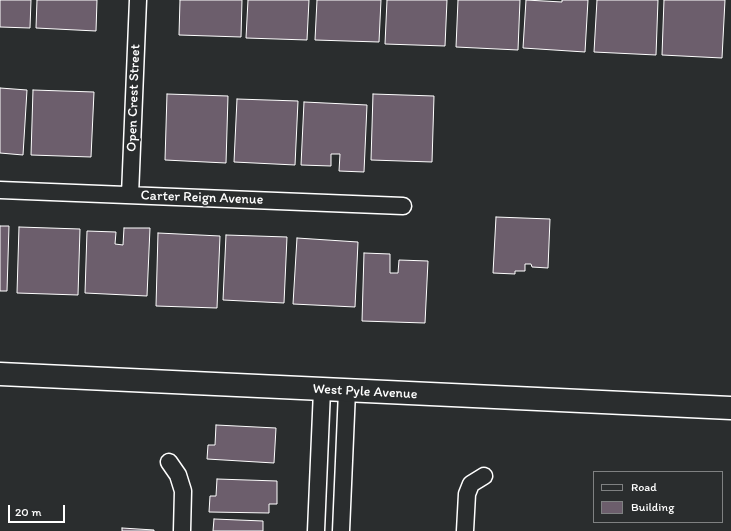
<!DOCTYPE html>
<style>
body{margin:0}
#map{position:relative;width:731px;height:531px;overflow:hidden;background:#2a2d2e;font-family:Itim,sans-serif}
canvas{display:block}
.legend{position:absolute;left:593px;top:471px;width:130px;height:52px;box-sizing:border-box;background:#2a2d2e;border:1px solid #7f8182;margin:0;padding:5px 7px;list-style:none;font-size:12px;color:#fff}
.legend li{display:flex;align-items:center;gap:8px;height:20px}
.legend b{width:20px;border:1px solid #7f8182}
.scale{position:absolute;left:8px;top:505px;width:57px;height:18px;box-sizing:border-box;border:2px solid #fff;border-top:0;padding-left:5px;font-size:12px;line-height:14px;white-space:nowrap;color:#fff;-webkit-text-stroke:3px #2a2d2e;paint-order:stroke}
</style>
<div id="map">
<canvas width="731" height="531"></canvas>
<ul class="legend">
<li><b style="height:5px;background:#2a2d2e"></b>Road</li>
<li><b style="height:11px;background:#6c5e6c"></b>Building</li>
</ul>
<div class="scale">20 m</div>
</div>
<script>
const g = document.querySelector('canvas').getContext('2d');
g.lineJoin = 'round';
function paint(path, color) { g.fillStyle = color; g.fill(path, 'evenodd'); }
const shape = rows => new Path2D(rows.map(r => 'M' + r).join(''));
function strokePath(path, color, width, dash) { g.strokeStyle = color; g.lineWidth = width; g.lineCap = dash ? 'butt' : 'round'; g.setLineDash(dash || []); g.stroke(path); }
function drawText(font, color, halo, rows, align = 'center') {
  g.font = font + ' Itim,sans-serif'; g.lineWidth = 3.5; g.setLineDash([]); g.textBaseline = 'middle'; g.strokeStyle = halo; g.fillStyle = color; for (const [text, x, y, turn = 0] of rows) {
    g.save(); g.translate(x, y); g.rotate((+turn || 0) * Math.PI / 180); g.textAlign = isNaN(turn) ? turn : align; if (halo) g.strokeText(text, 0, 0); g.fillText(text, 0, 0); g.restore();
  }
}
const building = shape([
 [0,0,31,0,30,28,0,27,0,0],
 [37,0,97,0,96,31,36,28,37,0],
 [180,0,242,0,241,37,179,35,180,0],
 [248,0,309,0,307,40,246,38,248,0],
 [317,0,381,0,379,42,315,40,317,0],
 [387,0,447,0,445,46,385,44,387,0],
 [458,0,520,0,518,50,456,47,458,0],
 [526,0,562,2,562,0,588,0,585,52,523,48,526,0],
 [597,0,658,0,656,55,594,52,597,0],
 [664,0,725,0,722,58,662,55,664,0],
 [0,88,27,90,23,155,0,153,0,88],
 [33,90,94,92,91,157,31,155,33,90],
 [167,94,228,96,226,163,165,160,167,94],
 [373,94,434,96,432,162,371,160,373,94],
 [237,99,298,101,295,165,234,162,237,99],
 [304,102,367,105,364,172,339,171,340,154,331,154,331,166,301,165,304,102],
 [496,217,550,219,548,268,532,267,531,264,525,264,525,271,515,271,515,274,493,273,496,217],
 [0,226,9,226,7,291,0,291,0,226],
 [19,227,80,229,78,295,17,293,19,227],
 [124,228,150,228,147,296,85,293,87,231,116,232,115,244,123,245,124,228],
 [158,233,220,236,217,308,156,306,158,233],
 [226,235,287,237,284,303,223,300,226,235],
 [297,238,358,242,355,307,293,304,297,238],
 [364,253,390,254,390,273,398,273,399,260,428,261,425,323,362,321,364,253],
 [216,425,276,428,274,463,207,459,208,445,215,445,216,425],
 [217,479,277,481,277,504,269,504,269,513,209,512,210,496,216,496,217,479],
 [214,519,263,521,263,531,213,531,214,519],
 [122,528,154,530,154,531,122,531,122,528]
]);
const street = shape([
 [0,190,403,206],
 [130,195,138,0],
 [169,462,178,475,183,491,182,531],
 [316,531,322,390],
 [341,531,347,391],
 [465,531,467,494,471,484,484,476]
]);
const secondary = shape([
 [0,374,731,408]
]);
const streetNames = [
 ["Open Crest Street",134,98,-88],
 ["Carter Reign Avenue",202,198,2],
 ["West Pyle Avenue",365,392,3]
];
paint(building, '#6c5e6c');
strokePath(building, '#fff', 1);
strokePath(street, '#fff', 19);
strokePath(secondary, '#fff', 25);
strokePath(street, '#2a2d2e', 16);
strokePath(secondary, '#2a2d2e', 22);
drawText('14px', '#fff', '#2a2d2e', streetNames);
</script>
